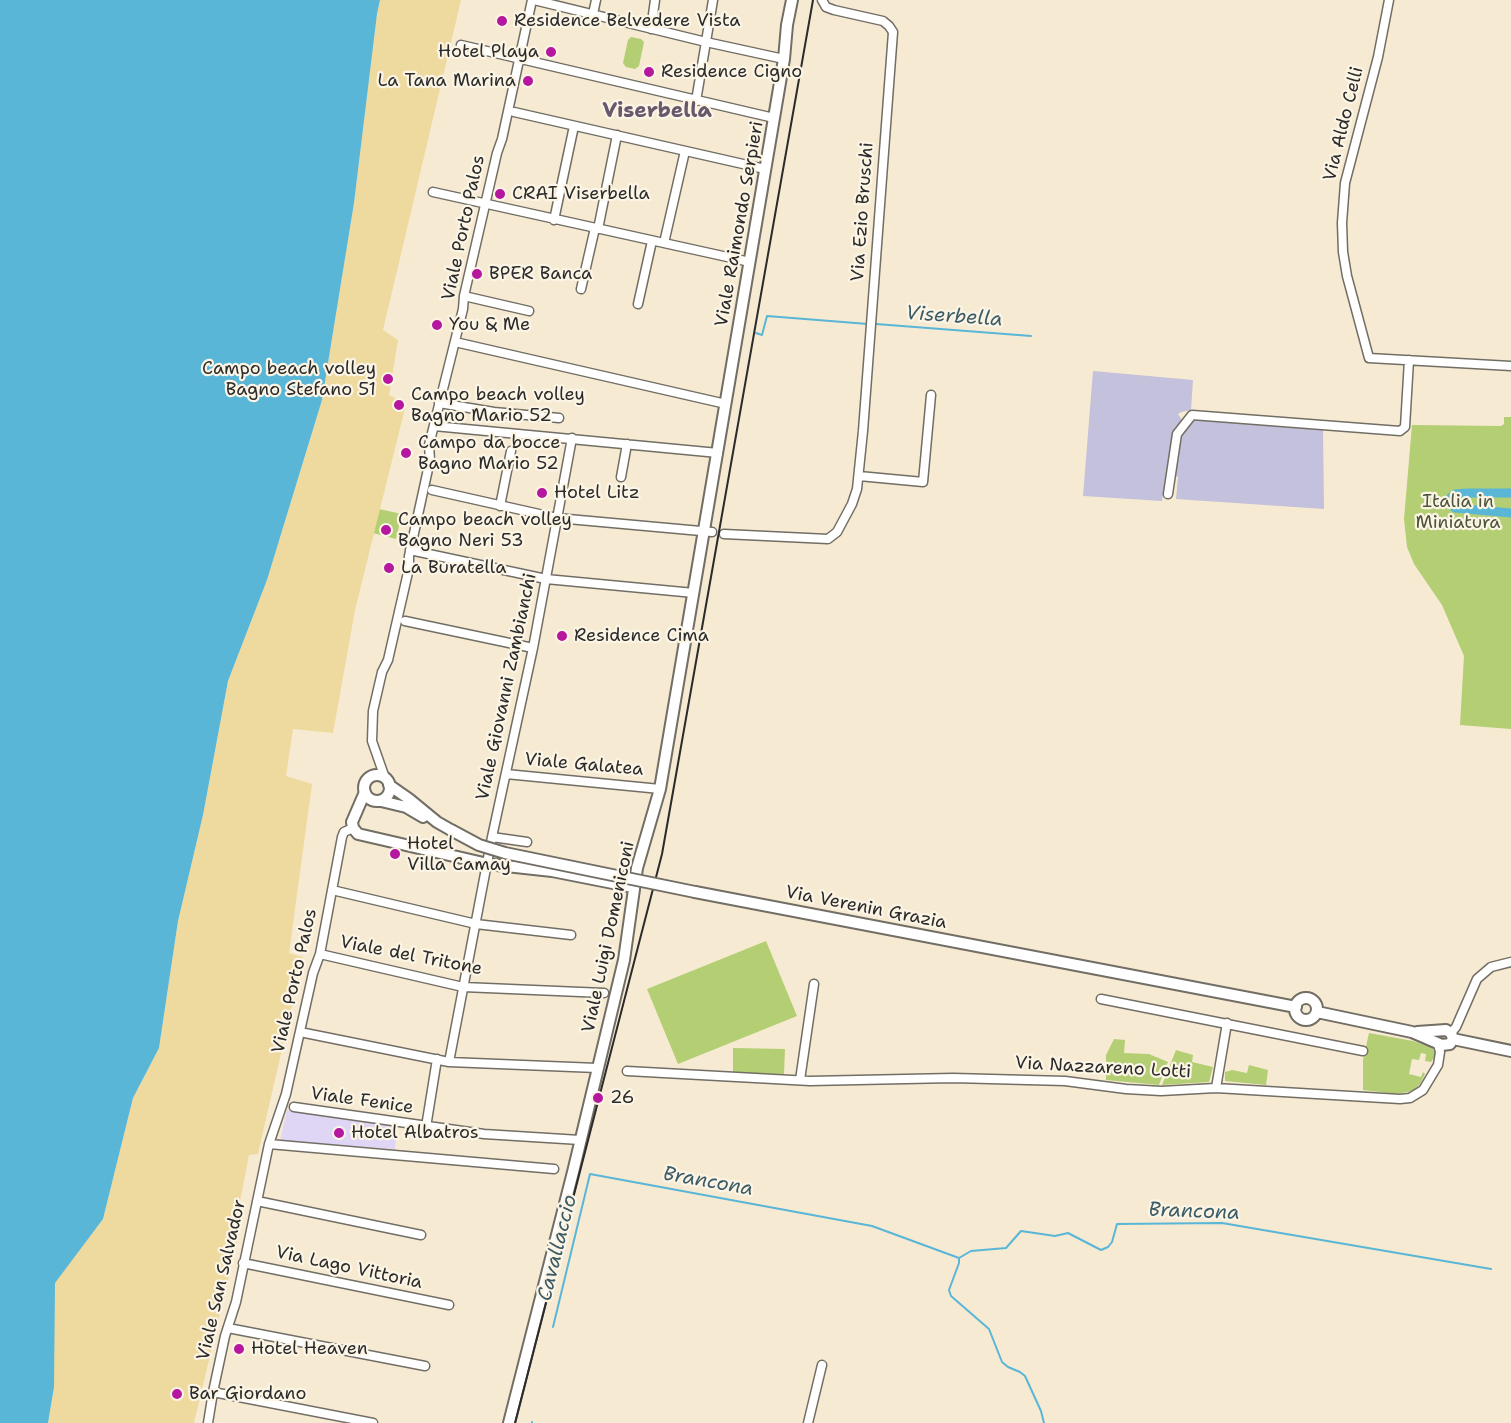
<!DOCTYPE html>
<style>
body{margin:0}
canvas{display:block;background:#f6ead2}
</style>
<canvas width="1511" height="1423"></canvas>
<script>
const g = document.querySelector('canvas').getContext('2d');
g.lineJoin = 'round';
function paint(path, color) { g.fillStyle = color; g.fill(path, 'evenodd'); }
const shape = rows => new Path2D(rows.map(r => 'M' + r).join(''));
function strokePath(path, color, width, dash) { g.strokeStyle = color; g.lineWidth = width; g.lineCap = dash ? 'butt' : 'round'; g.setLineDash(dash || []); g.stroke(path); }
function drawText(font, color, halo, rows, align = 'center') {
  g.font = font + ' "Shantell Sans",sans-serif'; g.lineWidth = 4.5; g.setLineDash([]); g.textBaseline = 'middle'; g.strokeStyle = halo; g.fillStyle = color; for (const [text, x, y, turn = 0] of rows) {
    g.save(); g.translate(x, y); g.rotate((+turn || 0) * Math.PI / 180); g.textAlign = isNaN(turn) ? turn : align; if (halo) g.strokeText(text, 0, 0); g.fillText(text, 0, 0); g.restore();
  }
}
const built = shape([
 [287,1110,397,1126,395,1149,280,1141]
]);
const industrial = shape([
 [1093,371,1193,380,1191,410,1181,412,1178,414,1183,422,1174,428,1162,501,1083,496],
 [1193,420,1323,430,1324,509,1176,499,1178,477,1174,475,1180,439]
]);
const green = shape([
 [631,37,641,39,644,42,639,66,635,69,626,67,623,63,628,40],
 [1504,417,1511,417,1511,729,1460,725,1464,656,1442,605,1414,564,1407,547,1404,519,1412,425,1501,426,1504,424],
 [379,509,402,514,396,539,373,533],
 [766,941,797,1016,678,1064,647,989],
 [1369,1033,1413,1041,1430,1047,1435,1051,1435,1056,1431,1062,1425,1061,1426,1054,1421,1053,1419,1060,1412,1059,1409,1074,1421,1077,1423,1072,1425,1074,1420,1084,1413,1091,1396,1094,1363,1090,1363,1060],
 [1114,1039,1125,1040,1124,1053,1149,1054,1168,1062,1159,1085,1106,1080,1106,1055],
 [733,1048,785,1049,784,1074,733,1073],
 [1176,1050,1193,1055,1192,1062,1213,1067,1209,1082,1162,1085],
 [1249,1065,1268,1070,1266,1085,1225,1081,1225,1072,1232,1070,1247,1073]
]);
const sand = shape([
 [380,0,461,0,383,330,398,340,389,395,406,404,355,610,333,733,293,729,286,776,312,784,289,953,303,957,258,1154,249,1155,234,1232,239,1234,194,1423,48,1423,54,1387,54,1283,103,1219,133,1098,159,1048,178,921,203,815,228,681,267,580,322,400,354,203,377,14]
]);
const water = shape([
 [0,0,380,0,377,14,354,203,322,400,267,580,228,681,203,815,178,921,159,1048,133,1098,103,1219,55,1283,54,1387,48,1423,0,1423]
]);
const stream = shape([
 [876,324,1031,336],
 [756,333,762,335,767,316,868,324],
 [959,1258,971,1251,1006,1248,1021,1231,1055,1236,1068,1233,1101,1250,1108,1247,1112,1242,1117,1224,1222,1223,1491,1269],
 [959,1258,959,1263,949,1290,951,1296,989,1329,1002,1362,1008,1367,1020,1372,1025,1376,1041,1411,1044,1423],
 [553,1327,590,1174,872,1226,959,1258],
 [532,1423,532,1422]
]);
const canal = shape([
 [1511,493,1467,493,1455,494,1451,497,1452,505,1455,508,1511,513]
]);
const minor = shape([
 [534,0,706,42,784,59],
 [1389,0,1378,57,1345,183,1342,223,1343,252,1347,276,1369,358,1511,366],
 [593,14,596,0],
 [651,29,655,0],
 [461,45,774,118],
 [696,101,713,0],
 [514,112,765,169],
 [433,192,750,262],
 [554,220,574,126],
 [598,229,617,135],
 [664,243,685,151],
 [581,289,595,228],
 [464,296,529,311],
 [638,304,652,241],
 [455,342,726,404],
 [439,403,494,412,559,418],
 [434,426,718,453],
 [859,476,923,482,931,395],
 [621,477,627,444],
 [432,490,557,518,712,532],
 [1168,494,1177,434,1192,415,1400,431,1405,427,1409,360],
 [500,506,511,451],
 [724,534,828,539,837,532,852,504,857,489,863,431,893,32,889,26,883,21,834,10,826,7,822,0],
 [410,550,546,579,694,593],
 [405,621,533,648],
 [506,774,660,789],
 [385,778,372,741,373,711,382,672,388,660,409,568,409,556,430,460,429,445,463,309,464,296,497,153,502,139,532,0],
 [492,837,527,842],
 [332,890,476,924,571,935],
 [320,954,463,987,604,993],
 [1101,999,1363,1051],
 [300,1032,449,1062,597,1068],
 [1451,1033,1456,1027,1477,979,1491,967,1511,962],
 [449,1062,492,837,533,648,572,438],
 [627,1071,810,1081,953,1078,1065,1081,1126,1089,1161,1091,1216,1088,1400,1099,1410,1098,1423,1090,1438,1065,1440,1052,1438,1044],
 [800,1080,814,984],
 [1216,1088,1227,1023],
 [294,1107,484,1134,580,1140],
 [426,1127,437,1059],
 [269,1144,554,1169],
 [257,1201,421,1235],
 [243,1263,449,1305],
 [228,1328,425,1366],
 [213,1392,373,1423],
 [208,1423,213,1392,225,1336,236,1302,269,1144,286,1094,313,973,320,954,342,837,344,832,353,828],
 [808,1423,822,1365]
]);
const tertiary = shape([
 '364 788a13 13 0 1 1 26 0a13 13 0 1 1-26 0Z',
 [389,785,409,799,437,822,451,830],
 [365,792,352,822,353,828,358,834,488,864,552,871,633,887],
 [381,801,406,807,423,817],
 [695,892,1296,1007],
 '1295 1009a11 11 0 1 1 22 0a11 11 0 1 1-22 0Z',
 [1317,1012,1412,1032,1442,1045,1450,1044,1453,1039],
 [1417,1032,1446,1030,1451,1033,1453,1039],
 [1453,1039,1511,1051],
 [509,1423,573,1172,624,960,637,868,660,789,784,59,787,25,792,0]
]);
const rail = shape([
 [515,1423,662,854,813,0]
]);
const tertiaryBridge = shape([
 [451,830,479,845,505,853,695,892]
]);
const markers = [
 [502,21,6,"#b5179e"],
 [551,52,6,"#b5179e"],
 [649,72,6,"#b5179e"],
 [528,81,6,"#b5179e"],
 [500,194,6,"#b5179e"],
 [477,274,6,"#b5179e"],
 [437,325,6,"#b5179e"],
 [388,379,6,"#b5179e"],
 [399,405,6,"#b5179e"],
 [406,453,6,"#b5179e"],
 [542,493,6,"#b5179e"],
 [386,530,6,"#b5179e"],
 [389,568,6,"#b5179e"],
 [562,636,6,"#b5179e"],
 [395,854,6,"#b5179e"],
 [598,1098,6,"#b5179e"],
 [339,1133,6,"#b5179e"],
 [239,1349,6,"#b5179e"],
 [177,1394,6,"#b5179e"]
];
const poiNames = [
 ["Residence Belvedere Vista",514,21],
 ["Hotel Playa",539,52,"right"],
 ["Residence Cigno",661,72],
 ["La Tana Marina",516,81,"right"],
 ["CRAI Viserbella",512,194],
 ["BPER Banca",489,274],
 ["You & Me",449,325],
 ["Campo beach volley",376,369,"right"],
 ["Bagno Stefano 51",376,390,"right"],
 ["Campo beach volley",411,395],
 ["Bagno Mario 52",411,416],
 ["Campo da bocce",418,443],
 ["Bagno Mario 52",418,464],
 ["Hotel Litz",554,493],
 ["Campo beach volley",398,520],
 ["Bagno Neri 53",398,541],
 ["La Buratella",401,568],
 ["Residence Cima",574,636],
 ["Hotel",407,844],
 ["Villa Camay",407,865],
 ["26",610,1098],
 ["Hotel Albatros",351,1133],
 ["Hotel Heaven",251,1349],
 ["Bar Giordano",189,1394]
];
const streetNames = [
 ["Via Aldo Celli",1344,124,-76],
 ["Via Ezio Bruschi",863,212,-86],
 ["Viale Raimondo Serpieri",740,224,-80],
 ["Viale Porto Palos",464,228,-78],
 ["Viale Giovanni Zambianchi",507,687,-78],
 ["Viale Galatea",584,765,5],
 ["Via Verenin Grazia",866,908,11],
 ["Viale Luigi Domeniconi",609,937,-78],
 ["Viale del Tritone",411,956,11],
 ["Viale Porto Palos",295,981,-77],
 ["Via Nazzareno Lotti",1103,1068,3],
 ["Viale Fenice",362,1101,8],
 ["Via Lago Vittoria",349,1268,12],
 ["Viale San Salvador",222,1280,-77]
];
const parkNames = [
 ["Italia in",1458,502],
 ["Miniatura",1458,523]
];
const waterNames = [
 ["Viserbella",954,317,4],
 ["Brancona",708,1182,10],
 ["Brancona",1194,1212,2],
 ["Cavallaccio",558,1248,-76]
];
const quarterNames = [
 ["Viserbella",657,112]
];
paint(built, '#dfd5f5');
paint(industrial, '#c3c1db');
paint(green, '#b4ce73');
paint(sand, '#eeda9e');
paint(water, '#59b6d7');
strokePath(stream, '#59b6d7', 2);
strokePath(canal, '#59b6d7', 9);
strokePath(minor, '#726e65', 11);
strokePath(tertiary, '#726e65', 14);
strokePath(minor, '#fff', 8);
strokePath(tertiary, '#fff', 10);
strokePath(rail, '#2b2b2b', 2);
strokePath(tertiaryBridge, '#726e65', 14, []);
strokePath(tertiaryBridge, '#fff', 10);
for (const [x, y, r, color] of markers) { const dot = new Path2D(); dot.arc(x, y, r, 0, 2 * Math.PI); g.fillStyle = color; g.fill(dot); strokePath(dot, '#fcf5e5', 2); }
drawText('18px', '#2b2b2b', '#fcf5e5', poiNames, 'left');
drawText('18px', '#2b2b2b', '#fcf5e5', streetNames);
drawText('18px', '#4d543d', '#fcf5e5', parkNames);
drawText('italic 20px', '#3b5c67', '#fcf5e5', waterNames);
drawText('bold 21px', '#67586c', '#fcf5e5', quarterNames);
</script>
